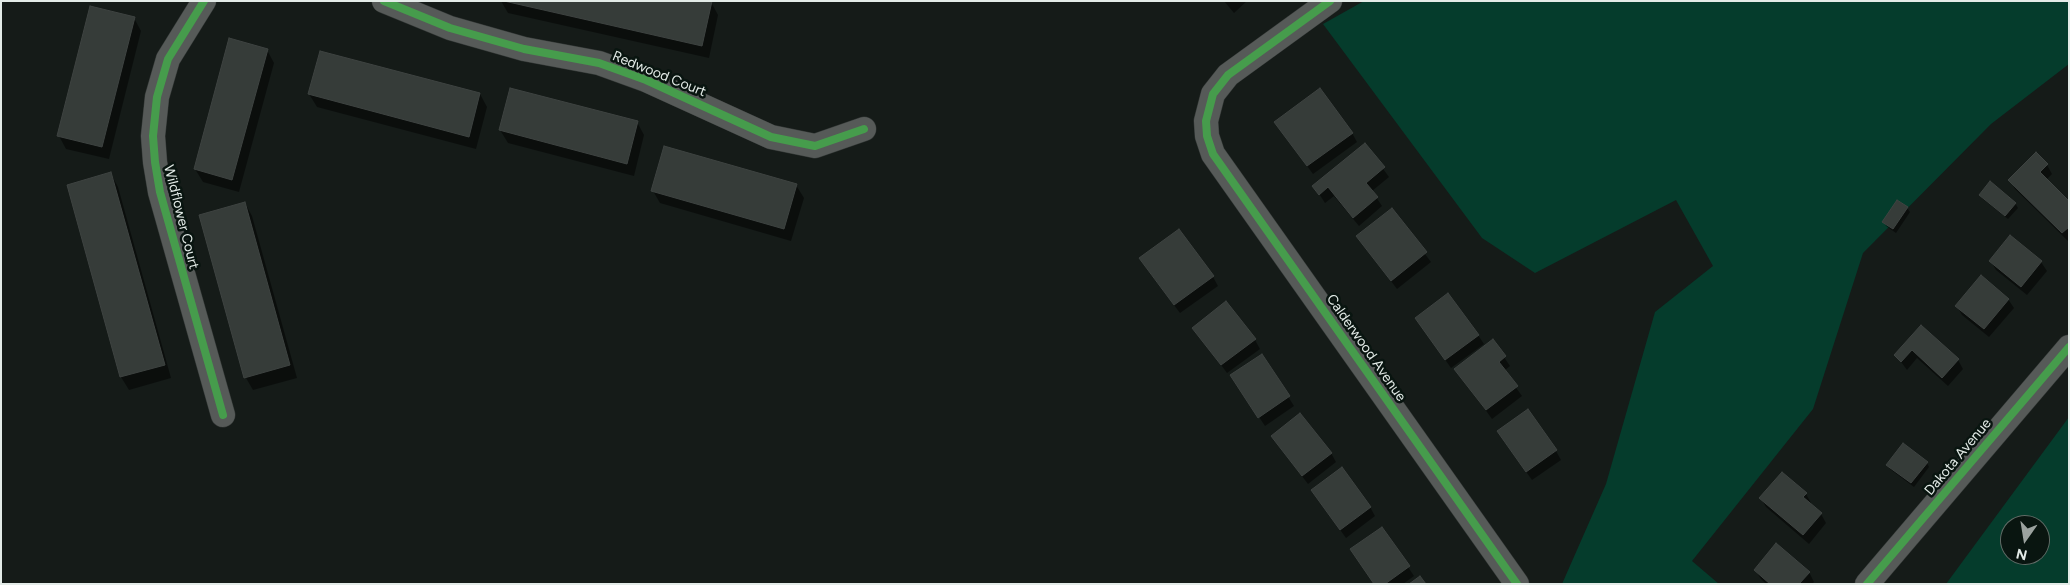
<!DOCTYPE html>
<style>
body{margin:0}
#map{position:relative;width:2070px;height:585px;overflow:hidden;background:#151b18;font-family:Figtree,sans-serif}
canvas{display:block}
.frame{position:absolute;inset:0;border:2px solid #e3ebe7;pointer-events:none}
.north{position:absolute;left:2000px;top:515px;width:50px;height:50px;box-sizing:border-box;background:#091510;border:1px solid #606b66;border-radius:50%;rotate:193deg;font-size:14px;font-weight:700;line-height:20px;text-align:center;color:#e3ebe7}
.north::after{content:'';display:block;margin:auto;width:18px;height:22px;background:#9ba29f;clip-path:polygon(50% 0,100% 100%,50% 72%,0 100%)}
</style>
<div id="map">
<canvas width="2070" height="585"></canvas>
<div class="frame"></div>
<div class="north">N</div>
</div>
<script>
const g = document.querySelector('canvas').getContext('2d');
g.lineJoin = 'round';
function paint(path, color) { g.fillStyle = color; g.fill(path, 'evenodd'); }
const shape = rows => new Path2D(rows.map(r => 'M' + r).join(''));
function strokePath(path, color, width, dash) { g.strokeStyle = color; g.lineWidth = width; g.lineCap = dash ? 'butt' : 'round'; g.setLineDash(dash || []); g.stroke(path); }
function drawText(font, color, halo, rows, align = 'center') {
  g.font = font + ' Figtree,sans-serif'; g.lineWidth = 5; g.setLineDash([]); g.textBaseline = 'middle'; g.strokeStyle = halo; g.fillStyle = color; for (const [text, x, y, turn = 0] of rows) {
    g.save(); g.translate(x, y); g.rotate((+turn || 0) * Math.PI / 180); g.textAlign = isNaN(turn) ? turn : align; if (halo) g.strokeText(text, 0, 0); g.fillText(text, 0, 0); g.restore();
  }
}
const green = shape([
 [1364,1,2069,1,2069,64,1991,124,1863,253,1813,409,1692,561,1719,584,1562,584,1606,484,1655,312,1713,266,1676,200,1535,273,1482,238,1323,24],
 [2069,417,2069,584,1946,584],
 [2010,525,2040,525,2040,555,2010,555]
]);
const shadow = shape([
 [501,1,707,1,711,2,718,15,709,58,508,13],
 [1224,1,1247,1,1234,13],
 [134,18,141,31,109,159,66,149,59,136],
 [267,50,274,63,239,192,203,182,195,169],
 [320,52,480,94,487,107,476,149,317,107,309,94],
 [637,122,644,135,634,176,508,143,500,130],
 [1281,131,1352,133,1357,142,1313,174],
 [1365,144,1389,177,1372,191,1382,206,1359,226,1334,196,1325,203,1314,186],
 [2036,154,2047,165,2052,174,2046,180,2069,202,2068,241,2015,189,2010,180],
 [111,174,118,187,171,378,129,390,121,377,69,186],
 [796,185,804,198,791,241,660,203,653,191],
 [1981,195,2015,203,2018,208,2008,219,1983,199],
 [1898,201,1907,208,1910,212,1896,233,1886,226,1884,222],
 [245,203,252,216,297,378,253,390,246,378],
 [1391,209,1431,262,1397,289,1357,236],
 [1991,261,2041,262,2047,271,2027,295,1996,270],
 [1146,268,1213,277,1218,286,1180,313],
 [2008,299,2014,308,1989,337,1962,315,1957,306],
 [1416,318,1478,335,1484,344,1451,368],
 [1921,327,1958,360,1963,369,1948,386,1917,358,1907,370,1896,355],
 [1194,328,1255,340,1260,349,1227,373],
 [1493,341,1510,366,1504,371,1522,396,1492,419,1456,369],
 [1262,355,1294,406,1265,426,1237,384],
 [1272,437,1331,453,1336,462,1308,484],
 [1504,441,1556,451,1561,460,1532,480],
 [1927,463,1929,467,1914,487,1890,469,1888,465],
 [1312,491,1370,507,1375,516,1346,538],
 [1806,494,1811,503,1810,504,1821,514,1826,523,1809,544,1766,507,1761,498],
 [1382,528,1414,576,1403,584,1374,584],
 [1755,570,1809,572,1814,582,1812,584,1766,584,1761,579]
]);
const building = shape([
 [504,1,712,1,702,46,504,1],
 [90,6,135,17,102,147,57,136,90,6],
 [229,38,268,49,232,180,194,169,229,38],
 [320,51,480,93,469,137,308,94,320,51],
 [510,88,638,121,627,164,499,130,510,88],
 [1320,88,1353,133,1307,166,1274,122,1320,88],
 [1365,143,1385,167,1366,183,1378,197,1353,218,1328,187,1319,195,1312,186,1365,143],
 [664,146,797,184,784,229,651,191,664,146],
 [2036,152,2048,164,2040,172,2069,201,2069,227,2062,233,2008,180,2036,152],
 [111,172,165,365,120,377,67,185,111,172],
 [1990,181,2016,203,2005,216,1979,195,1990,181],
 [1897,200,1908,207,1893,229,1882,222,1897,200],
 [245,202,290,365,244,378,199,215,245,202],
 [1392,208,1427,252,1391,281,1356,236,1392,208],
 [1179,229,1214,276,1174,305,1139,258,1179,229],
 [2010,235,2042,261,2021,287,1989,261,2010,235],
 [1981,275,2009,299,1984,329,1955,306,1981,275],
 [1448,293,1479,335,1445,360,1415,318,1448,293],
 [1226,301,1256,339,1221,365,1192,328,1226,301],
 [1921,325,1959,359,1942,378,1912,350,1901,362,1894,355,1921,325],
 [1493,339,1506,356,1499,362,1518,386,1486,410,1454,369,1493,339],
 [1262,354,1290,396,1258,418,1230,375,1262,354],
 [1528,409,1557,450,1526,472,1497,431,1528,409],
 [1300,413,1332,453,1302,476,1271,436,1300,413],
 [1903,443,1928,462,1911,483,1886,465,1903,443],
 [1342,467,1371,507,1340,530,1311,490,1342,467],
 [1782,472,1807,493,1803,497,1822,513,1803,535,1759,498,1782,472],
 [1382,527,1410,566,1385,584,1374,584,1350,549,1382,527],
 [1776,543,1810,572,1799,584,1770,584,1754,570,1776,543],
 [1420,576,1426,584,1409,584,1420,576]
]);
const minor = shape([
 [204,1,168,59,157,97,153,136,155,162,160,192,223,415],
 [384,1,450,28,524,49,599,63,646,80,771,137,815,146,864,129],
 [1330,1,1228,75,1213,94,1206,121,1207,136,1213,154,1517,584],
 [1867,584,2069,347]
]);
const cycleway = shape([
 [204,1,168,59,157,97,153,136,155,162,160,192,223,415],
 [384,1,450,28,524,49,599,63,646,80,771,137,815,146,864,129],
 [1330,1,1228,75,1213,94,1206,121,1207,136,1213,154,1517,584],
 [1867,584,2069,347]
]);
const streetNames = [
 ["Redwood Court",659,74,22],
 ["Wildflower Court",181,217,76],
 ["Calderwood Avenue",1366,348,55],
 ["Dakota Avenue",1958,457,-50]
];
paint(green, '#053c2c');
paint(shadow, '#0007');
paint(building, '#363c39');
strokePath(building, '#3e4341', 1);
strokePath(minor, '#323735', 25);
strokePath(minor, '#565a58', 24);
strokePath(cycleway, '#469c4c', 8);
drawText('14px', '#e3ebe7', '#091510', streetNames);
</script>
